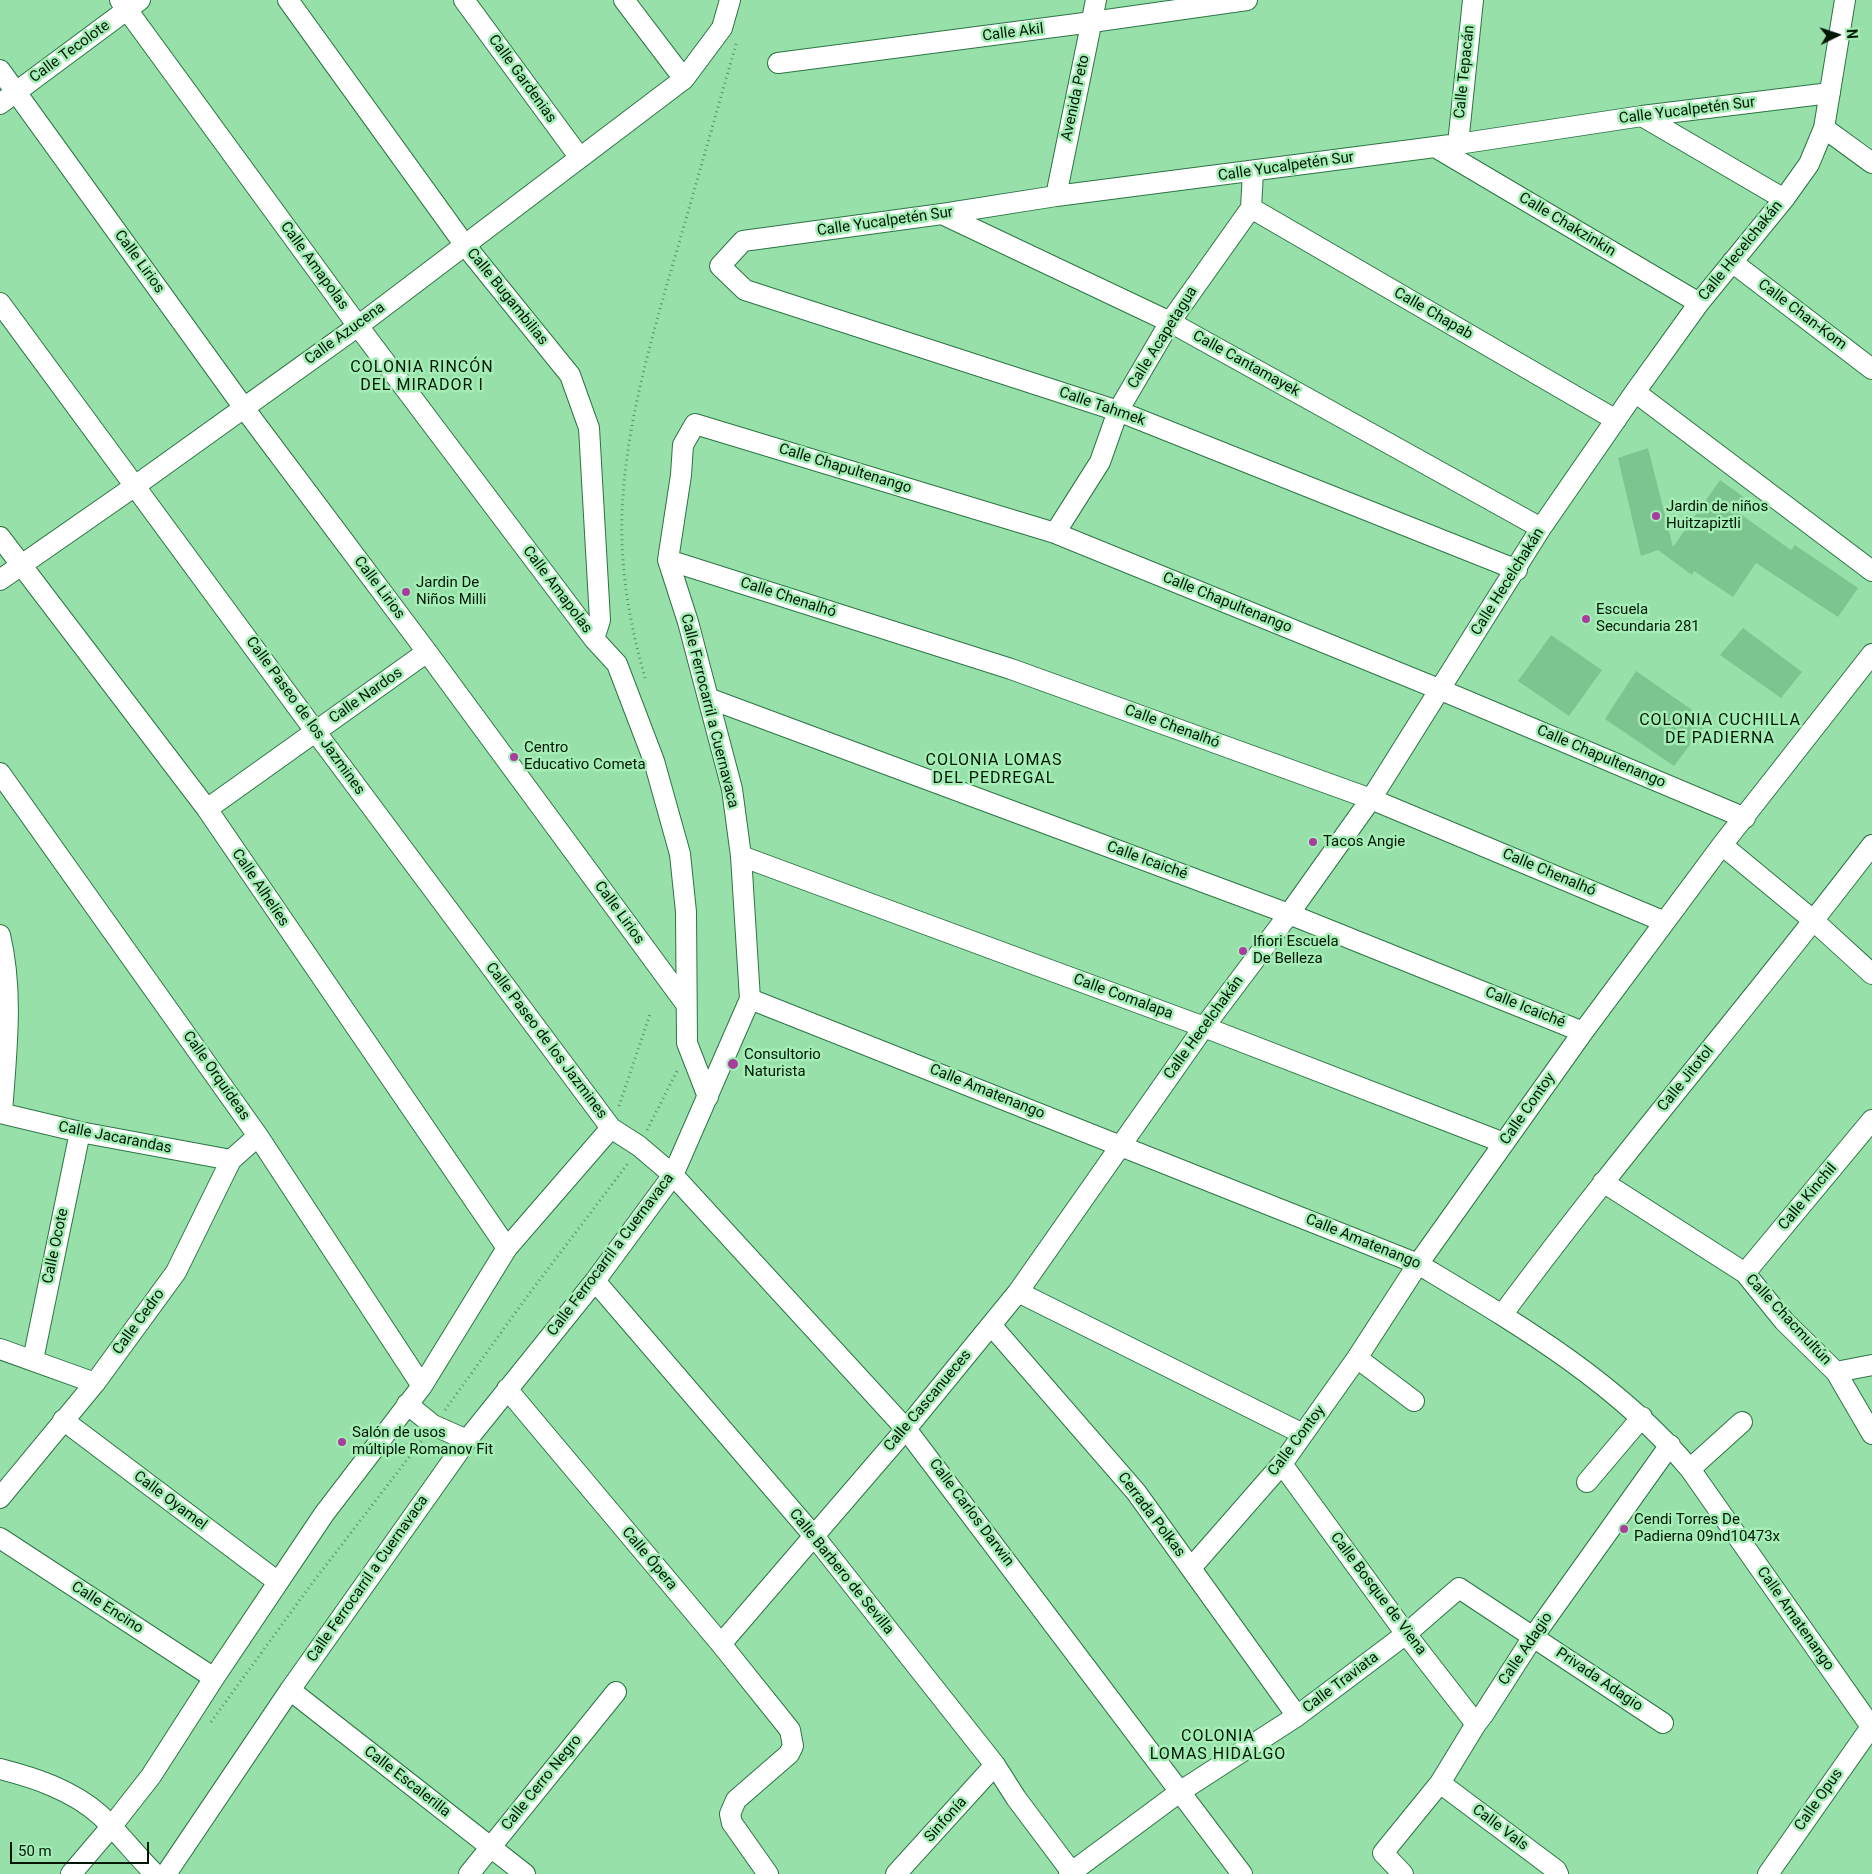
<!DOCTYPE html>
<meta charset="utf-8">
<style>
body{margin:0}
#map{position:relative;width:1872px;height:1874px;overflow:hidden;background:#97e0aa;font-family:Roboto,sans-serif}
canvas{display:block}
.north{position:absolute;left:1812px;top:10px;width:50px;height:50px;-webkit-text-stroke:4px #a4eeb6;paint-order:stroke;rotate:86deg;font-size:14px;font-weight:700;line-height:20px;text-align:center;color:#001705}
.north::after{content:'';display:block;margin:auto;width:18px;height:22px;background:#001705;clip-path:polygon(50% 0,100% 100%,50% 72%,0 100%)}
.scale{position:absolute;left:10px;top:1842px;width:139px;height:22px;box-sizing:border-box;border:2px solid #001705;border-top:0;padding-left:6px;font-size:15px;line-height:18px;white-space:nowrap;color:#001705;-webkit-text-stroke:4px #a4eeb6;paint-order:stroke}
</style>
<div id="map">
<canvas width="1872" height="1874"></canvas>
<div class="north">N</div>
<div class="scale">50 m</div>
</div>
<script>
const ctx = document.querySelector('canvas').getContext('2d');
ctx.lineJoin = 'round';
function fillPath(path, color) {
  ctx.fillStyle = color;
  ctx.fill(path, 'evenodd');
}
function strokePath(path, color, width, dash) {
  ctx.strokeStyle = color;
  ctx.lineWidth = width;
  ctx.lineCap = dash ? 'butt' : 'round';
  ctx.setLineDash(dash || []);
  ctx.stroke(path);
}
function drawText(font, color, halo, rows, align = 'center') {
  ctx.font = font + ' Roboto,sans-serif';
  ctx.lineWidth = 5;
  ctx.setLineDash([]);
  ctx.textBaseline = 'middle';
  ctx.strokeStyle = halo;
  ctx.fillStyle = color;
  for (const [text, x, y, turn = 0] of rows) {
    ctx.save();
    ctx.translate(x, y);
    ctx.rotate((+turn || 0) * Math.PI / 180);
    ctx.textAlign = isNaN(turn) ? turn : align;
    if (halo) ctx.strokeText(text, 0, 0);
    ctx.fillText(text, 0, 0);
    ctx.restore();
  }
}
fillPath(new Path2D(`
 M1648,448L1673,547L1720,480L1745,498L1736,511L1791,550L1795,545L1858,588L1838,617L1756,563L1733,597L1694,571L1692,575L1658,550L1641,556L1618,458Z
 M1743,628L1802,672L1781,698L1720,655Z
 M1551,635L1602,670L1569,716L1518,681Z
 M1636,671L1708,721L1674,766L1605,719Z`), '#7cc590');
const street = new Path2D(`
 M120,0L358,326L594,639L617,664L654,761L680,854L686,912L687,1043L708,1097
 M288,0L464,244L570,375L589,428L600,620L594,639
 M464,0L580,158
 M624,0L684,79
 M778,63L1092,22L1247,0
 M0,70L244,408L427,652L686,1004
 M0,104L140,0
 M1642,116L1784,199
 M1824,128L1872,163
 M1458,144L1473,0
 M1435,147L1699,303
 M1056,196L1096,0
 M1251,208L1616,420
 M942,214L1170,322L1541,528
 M1732,262L1872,369
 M0,303L315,731L611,1128L639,1146L673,1175L906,1429L1242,1874
 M1635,392L1872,571
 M1055,533L1100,462L1118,411L1170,322L1251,208L1253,172
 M0,537L207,809L507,1248
 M668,560L1011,669L1371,799L1665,922
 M1517,570L1118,411L745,290L720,266L743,241L942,214L1056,196L1458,144L1642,116L1830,93
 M0,580L135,486L358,326L684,79L722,28L730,0
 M708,698L1289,914L1583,1032
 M0,773L258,1136L422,1386
 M207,809L427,652
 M1722,845L1814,921L1872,974
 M741,856L1204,1027L1504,1143
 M0,935C14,994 6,1053 2,1113
 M750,999L1418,1264C1516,1323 1615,1380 1690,1469L1872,1728
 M0,1113L80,1132L231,1160
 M1603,1182L1745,1273L1784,1321L1836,1372L1872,1434
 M1745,1273L1872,1120
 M595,1281L814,1536L995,1765L1016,1798L1073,1874
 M1018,1292L1303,1434
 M1502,1315C1621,1154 1751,1004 1872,845
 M991,1325L1136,1492L1297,1716
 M0,1349L95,1383
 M1357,1358L1414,1401
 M33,1360L80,1132
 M1836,1372L1872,1365
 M507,1389L721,1644L790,1730L793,1746L789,1754L736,1800L730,1814L732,1823L768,1874
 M407,1404L433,1425L467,1440
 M63,1420L278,1582
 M1282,1464L1406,1634L1476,1724
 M1690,1469L1742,1422
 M1587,1482L1642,1417
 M0,1498L95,1383L176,1272L231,1160L258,1136
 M0,1538L214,1678
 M1191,1568L1282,1464L1357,1358L1418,1264L1583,1032L1722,845L1872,654
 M721,1644L906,1429L1018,1292L1204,1027L1289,914L1371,799L1541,528L1635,392L1699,303L1784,199L1809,164L1824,128L1845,0
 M290,1690L525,1874
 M0,1769C35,1778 72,1790 100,1815C119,1833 136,1855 155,1874
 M1440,1783L1556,1870L1558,1874
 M71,1874L111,1827L151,1776L214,1678L324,1514L422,1386L507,1248L611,1128
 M166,1874L290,1690L467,1440L595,1281L673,1175L750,999L741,856L732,789L688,622L668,560L681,475L683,445L695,424L1055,533L1441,690L1745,818
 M469,1874L616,1692
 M896,1874L995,1765
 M1069,1874L1181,1791L1297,1716L1406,1634L1459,1588L1663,1723
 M1403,1874L1383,1853L1440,1783L1476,1724L1483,1715L1533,1637L1670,1445
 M1768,1874L1871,1727`);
strokePath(street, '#2c7544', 22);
strokePath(new Path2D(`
 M645,678C630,625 620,570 622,514C625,430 649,347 672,267C694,192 715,117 737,41
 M619,1106L650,1014
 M647,1130L677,1071
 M445,1410L526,1298L629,1162
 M211,1722L310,1586L423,1439`), '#5a8f68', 3, [1, 4]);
strokePath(street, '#fff', 20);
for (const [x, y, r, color] of [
 [1656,516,5,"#a83d9e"],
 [406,592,5,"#a83d9e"],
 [1586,619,5,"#a83d9e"],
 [514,757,5,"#a83d9e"],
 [1313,842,5,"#a83d9e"],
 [1243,951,5,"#a83d9e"],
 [733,1064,6,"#a83d9e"],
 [342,1442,5,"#a83d9e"],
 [1624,1529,5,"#a83d9e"]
]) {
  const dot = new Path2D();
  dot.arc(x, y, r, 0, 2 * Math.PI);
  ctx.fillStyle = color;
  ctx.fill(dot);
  strokePath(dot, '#a4eeb6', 2);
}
drawText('15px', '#001705', '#a4eeb6', [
 ["Calle Akil",1013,33,-7],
 ["Calle Tecolote",70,52,-36],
 ["Calle Tepacán",1465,72,-84],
 ["Calle Gardenias",522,79,54],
 ["Avenida Peto",1076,98,-78],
 ["Calle Yucalpetén Sur",1687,111,-7],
 ["Calle Yucalpetén Sur",1286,167,-8],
 ["Calle Yucalpetén Sur",885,222,-8],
 ["Calle Chakzinkin",1567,225,31],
 ["Calle Hecelchakán",1741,251,-51],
 ["Calle Lirios",139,262,54],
 ["Calle Amapolas",314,266,54],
 ["Calle Bugambilias",507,297,51],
 ["Calle Chapab",1433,314,30],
 ["Calle Chan-Kom",1802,315,37],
 ["Calle Azucena",345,334,-36],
 ["Calle Acapetagua",1163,338,-58],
 ["Calle Cantamayek",1246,364,29],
 ["Calle Tahmek",1102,407,19],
 ["Calle Chapultenango",845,469,17],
 ["Calle Hecelchakán",1508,582,-58],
 ["Calle Lirios",379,588,53],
 ["Calle Amapolas",557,590,53],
 ["Calle Chenalhó",788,598,18],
 ["Calle Chapultenango",1227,603,22],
 ["Calle Nardos",366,696,-35],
 ["Calle Ferrocarril a Cuernavaca",709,711,76],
 ["Calle Paseo de los Jazmines",305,716,54],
 ["Calle Chenalhó",1172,727,20],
 ["Calle Chapultenango",1601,757,23],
 ["Calle Icaiché",1147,861,20],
 ["Calle Chenalhó",1549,873,23],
 ["Calle Alhelíes",260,888,56],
 ["Calle Lirios",619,913,54],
 ["Calle Comalapa",1123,997,20],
 ["Calle Icaiché",1525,1008,22],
 ["Calle Hecelchakán",1204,1028,-54],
 ["Calle Paseo de los Jazmines",546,1041,53],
 ["Calle Orquídeas",216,1076,55],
 ["Calle Jitotol",1686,1079,-51],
 ["Calle Amatenango",987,1092,22],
 ["Calle Contoy",1528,1109,-55],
 ["Calle Jacarandas",115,1138,11],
 ["Calle Kinchil",1808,1197,-50],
 ["Calle Amatenango",1363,1242,22],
 ["Calle Ocote",56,1246,-78],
 ["Calle Ferrocarril a Cuernavaca",611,1255,-53],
 ["Calle Chacmultún",1788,1320,47],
 ["Calle Cedro",139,1322,-54],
 ["Calle Cascanueces",928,1401,-50],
 ["Calle Contoy",1297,1441,-53],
 ["Calle Oyamel",170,1501,37],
 ["Calle Carlos Darwin",971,1513,53],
 ["Cerrada Polkas",1151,1515,53],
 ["Calle Ópera",649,1559,50],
 ["Calle Barbero de Sevilla",841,1572,51],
 ["Calle Ferrocarril a Cuernavaca",368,1579,-55],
 ["Calle Bosque de Viena",1378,1594,53],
 ["Calle Encino",107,1608,33],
 ["Calle Amatenango",1795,1619,55],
 ["Calle Adagio",1526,1649,-56],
 ["Privada Adagio",1599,1680,34],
 ["Calle Traviata",1341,1683,-37],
 ["Calle Escalerilla",407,1782,38],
 ["Calle Cerro Negro",542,1783,-51],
 ["Calle Opus",1819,1800,-55],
 ["Sinfonía",946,1820,-48],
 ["Calle Vals",1500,1828,37]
]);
drawText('15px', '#001705', '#a4eeb6', [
 ["Jardin de niños",1666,507],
 ["Huitzapiztli",1666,524],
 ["Jardin De",416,583],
 ["Niños Milli",416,600],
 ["Escuela",1596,610],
 ["Secundaria 281",1596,627],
 ["Centro",524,748],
 ["Educativo Cometa",524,765],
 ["Tacos Angie",1323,842],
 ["Ifiori Escuela",1253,942],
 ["De Belleza",1253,959],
 ["Consultorio",744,1055],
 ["Naturista",744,1072],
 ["Salón de usos",352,1433],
 ["múltiple Romanov Fit",352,1450],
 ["Cendi Torres De",1634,1520],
 ["Padierna 09nd10473x",1634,1537]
], 'left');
ctx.letterSpacing = '1px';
drawText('16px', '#001705', '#a4eeb6', [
 ["COLONIA RINCÓN",422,368],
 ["DEL MIRADOR I",422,386],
 ["COLONIA CUCHILLA",1720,721],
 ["DE PADIERNA",1720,739],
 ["COLONIA LOMAS",994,761],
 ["DEL PEDREGAL",994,779],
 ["COLONIA",1218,1737],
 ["LOMAS HIDALGO",1218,1755]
]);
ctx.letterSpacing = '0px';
</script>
